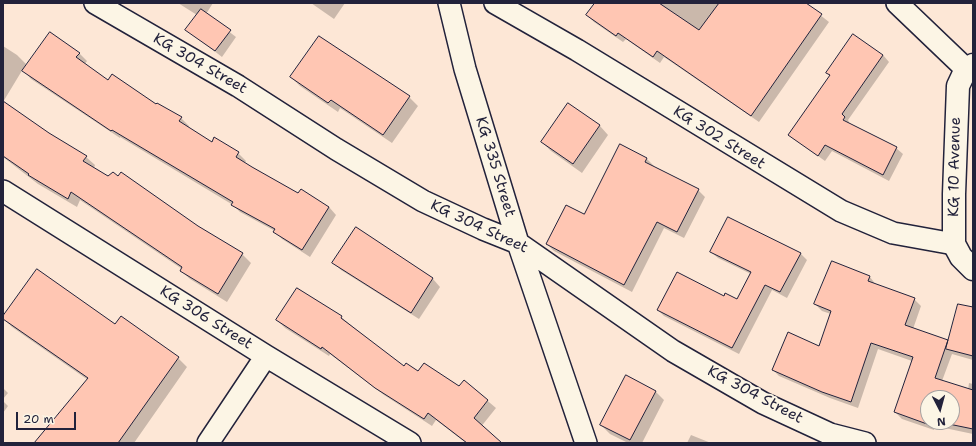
<!DOCTYPE html>
<style>
body{margin:0}
#map{position:relative;width:976px;height:446px;overflow:hidden;background:#fde7d6;font-family:"Shantell Sans",sans-serif}
canvas{display:block}
.frame{position:absolute;inset:0;border:4px solid #22223b;pointer-events:none}
.north{position:absolute;left:920px;top:390px;width:40px;height:40px;box-sizing:border-box;background:#fcf5e5;border:1px solid #a5a1a1;border-radius:50%;rotate:174deg;font-size:11px;font-weight:700;line-height:16px;text-align:center;color:#22223b}
.north::after{content:'';display:block;margin:auto;width:14px;height:18px;background:#22223b;clip-path:polygon(50% 0,100% 100%,50% 72%,0 100%)}
.scale{position:absolute;left:16px;top:412px;width:60px;height:18px;box-sizing:border-box;border:2px solid #22223b;border-top:0;padding-left:5px;font-size:12px;line-height:14px;white-space:nowrap;color:#22223b;-webkit-text-stroke:3px #fcf5e5;paint-order:stroke}
</style>
<div id="map">
<canvas width="976" height="446"></canvas>
<div class="frame"></div>
<div class="north">N</div>
<div class="scale">20 m</div>
</div>
<script>
const ctx = document.querySelector('canvas').getContext('2d');
ctx.lineJoin = 'round';
function fillPath(path, color) {
  ctx.fillStyle = color;
  ctx.fill(path, 'evenodd');
}
function strokePath(path, color, width, dash) {
  ctx.strokeStyle = color;
  ctx.lineWidth = width;
  ctx.lineCap = dash ? 'butt' : 'round';
  ctx.setLineDash(dash || []);
  ctx.stroke(path);
}
function drawText(font, color, halo, rows, align = 'center') {
  ctx.font = font + ' "Shantell Sans",sans-serif';
  ctx.lineWidth = 4;
  ctx.setLineDash([]);
  ctx.textBaseline = 'middle';
  ctx.strokeStyle = halo;
  ctx.fillStyle = color;
  for (const [text, x, y, turn = 0] of rows) {
    ctx.save();
    ctx.translate(x, y);
    ctx.rotate((+turn || 0) * Math.PI / 180);
    ctx.textAlign = isNaN(turn) ? turn : align;
    if (halo) ctx.strokeText(text, 0, 0);
    ctx.fillText(text, 0, 0);
    ctx.restore();
  }
}
fillPath(new Path2D(`
 M178,3H213L206,14L236,37L222,57L187,30L197,15Z
 M311,3H345L334,19Z
 M596,3H805L829,22L759,122L664,57L660,63L626,39L623,42L594,22L587,15Z
 M3,46L17,55L26,64L3,102Z
 M79,53L87,61L84,65L108,82L157,106L158,104L181,118L189,126L188,128L212,143L238,153L246,161L244,164L298,194L329,207L336,215L310,257L282,239L275,231L240,212L233,205L120,137V138L31,79L24,71Z
 M883,55L889,62L848,120L850,124L896,148L903,154L889,181L832,151L825,161L789,135L830,76L827,73Z
 M373,72L409,97L418,106L392,143L340,108L338,112L300,86L291,77Z
 M3,102L48,134L86,157L95,165L94,168L242,254L251,263L227,302L190,279L181,271L182,269L80,200L77,207L38,184L3,157Z
 M568,104L600,126L608,135L582,173L551,151L542,142Z
 M621,146L647,159L654,166L653,167L698,190L705,197L684,238L664,228L632,292L554,251L547,244L585,215Z
 M356,228L433,279L440,287L419,319L341,270L333,262Z
 M711,252L800,253L807,260L787,298L772,290L739,354L664,316L658,310L737,301L751,274L718,258Z
 M832,262L870,277L876,285L914,299L921,306L913,329L949,342L973,308V360L952,354L942,381L968,390L969,383L973,384V434L935,426L934,430L902,419L895,412L912,361L878,349L858,408L830,398L779,376L773,370L819,347L831,314L822,311L815,304ZM928,398H952V422H928Z
 M341,317L404,368L459,387L464,381L496,408L468,443H466L436,420L432,426L384,395L330,354L329,356L285,328L277,320Z
 M3,318L115,326L178,358L187,367L134,443H36L88,380L12,327Z
 M3,388L8,393L3,399Z
 M655,391L664,400L642,443H628L610,434L601,425Z
 M3,401L8,406L3,413Z
 M691,435L711,443H687Z`), '#0003');
const building = new Path2D(`
 M595,3H659L699,30L719,3H806L822,14L751,116L657,51L653,57L618,33L616,36L586,15Z
 M201,9L231,30L215,51L185,30Z
 M50,32L80,53L76,57L108,80L112,74L156,104L157,103L182,117L179,121L212,142L214,137L239,152L236,157L252,167L298,193L301,189L329,207L302,250L273,232L275,229L231,205L233,202L112,130L111,131L22,71Z
 M853,34L883,55L842,114L845,117L843,120L897,147L883,175L825,145L818,156L788,135L830,75L826,73Z
 M319,36L410,96L383,135L331,100L328,103L290,77Z
 M3,101L49,133L87,156L83,161L108,176L113,172L118,176L121,172L198,226L243,253L218,294L180,271L182,267L71,192L68,199L28,175L29,174L3,156Z
 M568,103L600,125L573,164L541,142Z
 M620,144L647,158L645,162L699,189L677,232L657,222L624,285L546,244L566,205L584,214Z
 M728,217L801,253L780,292L765,285L732,348L657,310L677,272L724,296L725,293L737,299L751,272L710,252Z
 M356,227L433,278L411,313L332,263Z
 M832,261L870,276L868,281L915,298L905,325L948,340L935,378L973,390V429L939,422H952V398H928L927,424L894,412L913,357L871,343L851,402L822,392L772,370L788,332L819,346L831,311L814,304Z
 M37,269L115,324L121,316L179,357L118,443H34L88,378L3,319V316Z
 M297,288L342,316L341,318L404,366L406,363L418,371L424,363L459,386L464,380L488,400L474,418L502,443H467L428,413L424,419L375,388L322,347L321,349L276,320Z
 M958,304L973,307V356L946,349Z
 M626,375L656,391L630,440L600,425Z`);
fillPath(building, '#ffc6b3');
strokePath(building, '#22223b', 1);
const minor = new Path2D(`
 M95,3L238,86L336,149L423,201L483,229L518,243L673,351L763,403L830,434L865,443
 M449,3L465,69L518,243L586,443
 M495,3L577,50L841,211L893,233L954,244
 M897,3L966,69
 M3,191L266,356L410,443
 M208,443L266,356`);
const tertiary = new Path2D(`
 M973,65L966,69L958,86L954,194V244L961,257L973,269`);
strokePath(minor, '#22223b', 24);
strokePath(tertiary, '#22223b', 25);
strokePath(minor, '#fcf5e5', 21);
strokePath(tertiary, '#fcf5e5', 22);
drawText('15px', '#22223b', '#fcf5e5', [
 ["KG 304 Street",200,64,30],
 ["KG 302 Street",719,138,32],
 ["KG 335 Street",495,167,73],
 ["KG 10 Avenue",955,167,-89],
 ["KG 304 Street",479,227,25],
 ["KG 306 Street",206,318,32],
 ["KG 304 Street",755,395,28]
]);
</script>
